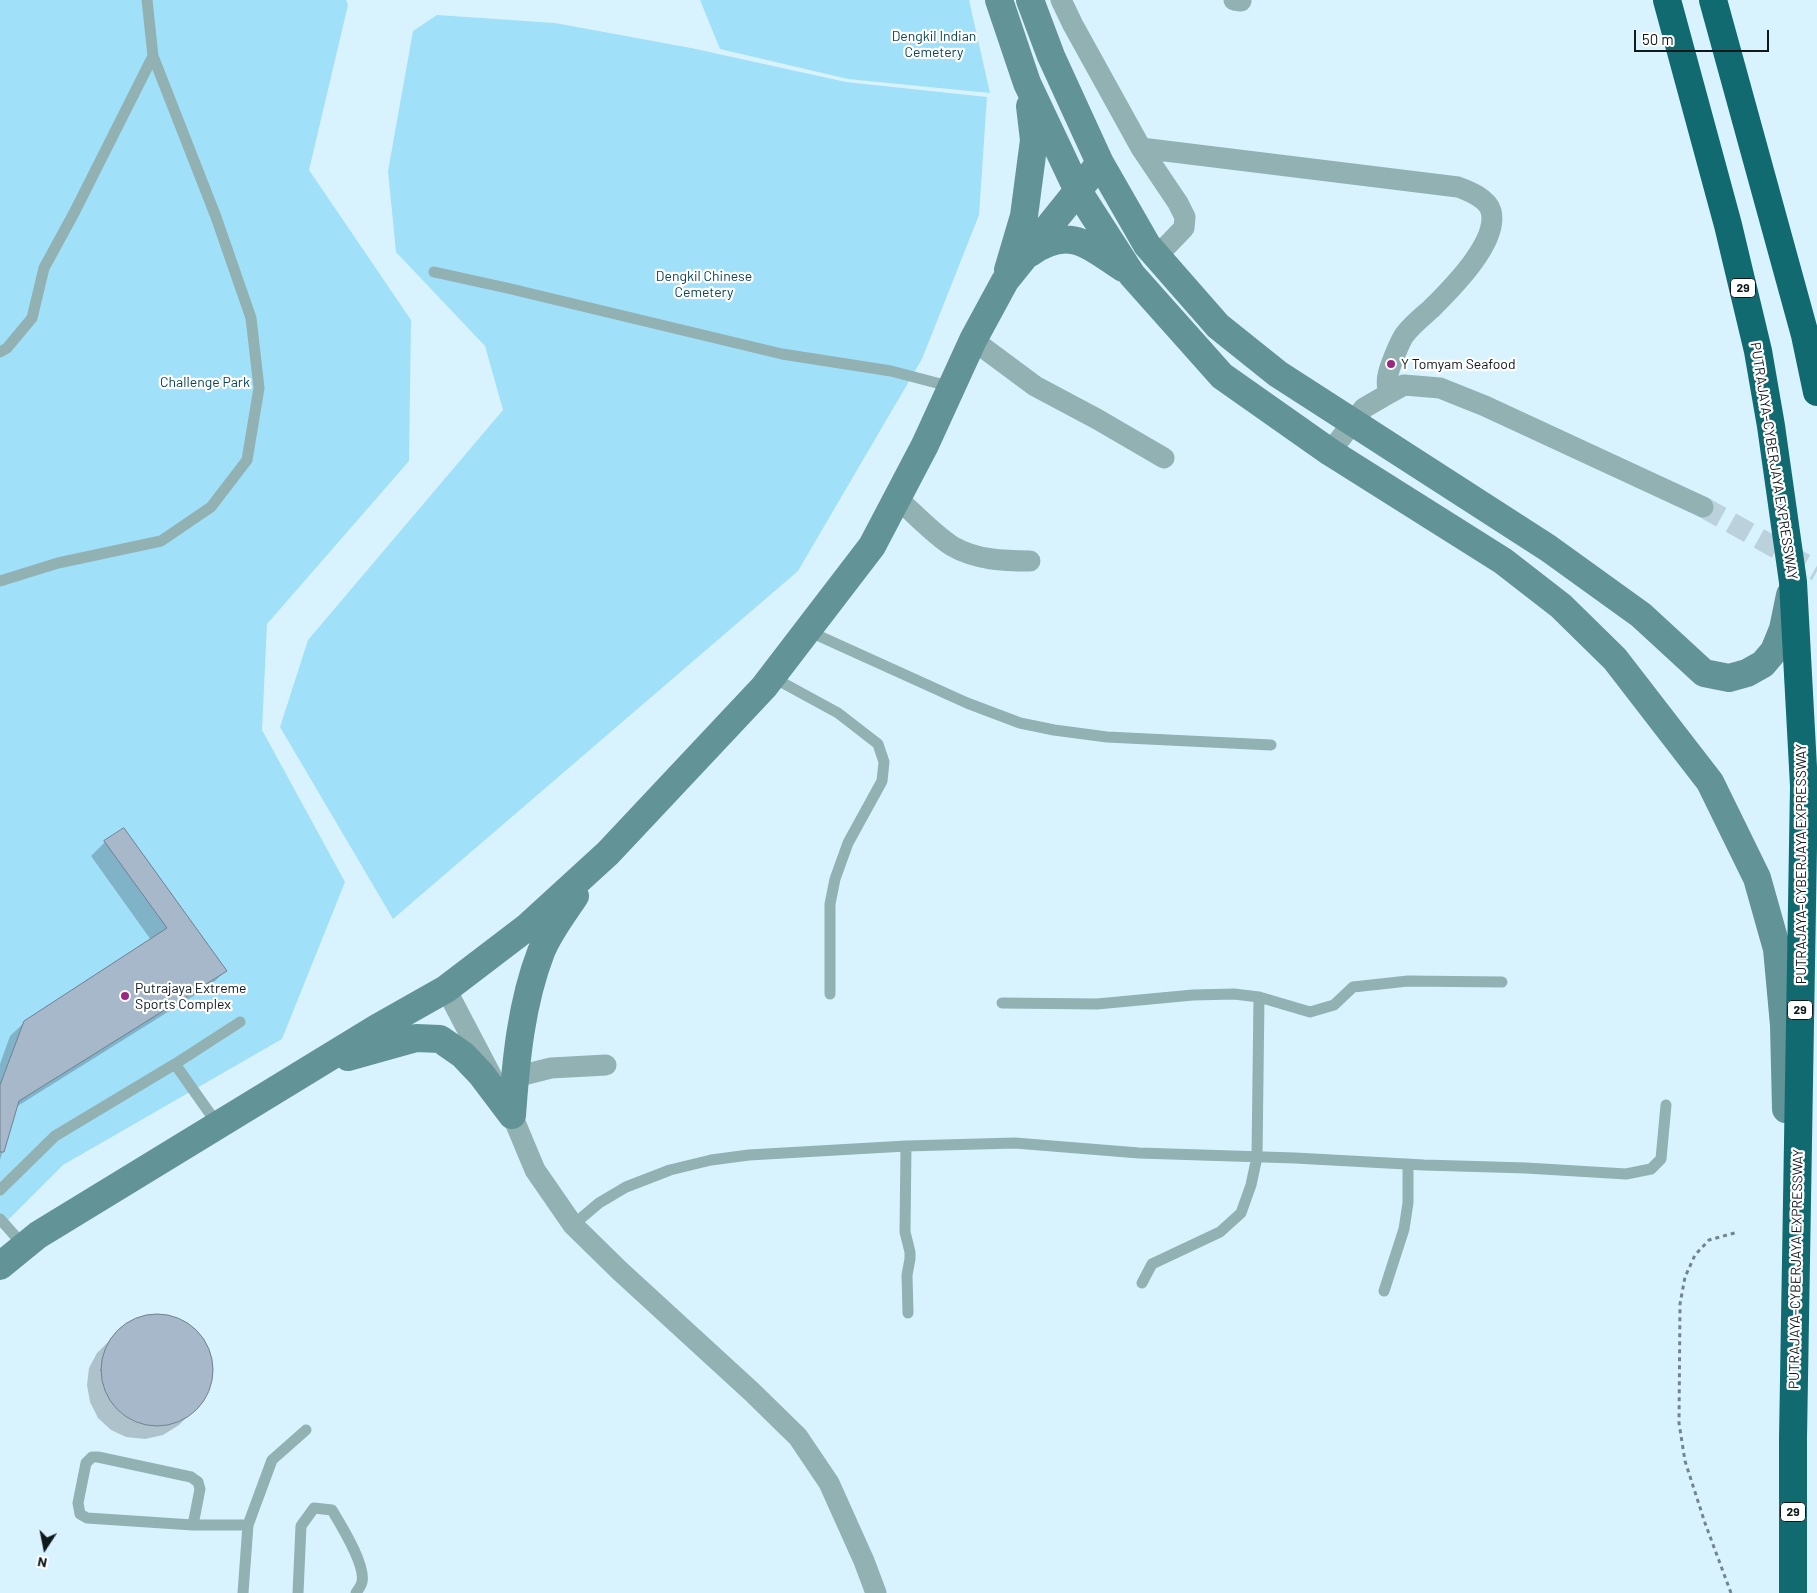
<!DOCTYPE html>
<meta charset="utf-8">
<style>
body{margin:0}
#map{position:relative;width:1817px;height:1593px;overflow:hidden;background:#d9f3fe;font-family:Barlow,sans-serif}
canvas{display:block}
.north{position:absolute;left:20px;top:1523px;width:50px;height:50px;-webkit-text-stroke:4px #fff;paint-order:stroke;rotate:191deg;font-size:14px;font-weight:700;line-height:20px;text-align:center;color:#0f191c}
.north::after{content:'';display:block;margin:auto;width:18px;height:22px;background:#0f191c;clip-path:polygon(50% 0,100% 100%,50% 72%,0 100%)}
.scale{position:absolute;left:1634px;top:30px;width:135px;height:22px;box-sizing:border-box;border:2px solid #0f191c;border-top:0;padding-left:6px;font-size:15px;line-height:18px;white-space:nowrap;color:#0f191c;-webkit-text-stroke:4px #fff;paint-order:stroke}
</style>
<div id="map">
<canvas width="1817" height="1593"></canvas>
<div class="north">N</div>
<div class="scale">50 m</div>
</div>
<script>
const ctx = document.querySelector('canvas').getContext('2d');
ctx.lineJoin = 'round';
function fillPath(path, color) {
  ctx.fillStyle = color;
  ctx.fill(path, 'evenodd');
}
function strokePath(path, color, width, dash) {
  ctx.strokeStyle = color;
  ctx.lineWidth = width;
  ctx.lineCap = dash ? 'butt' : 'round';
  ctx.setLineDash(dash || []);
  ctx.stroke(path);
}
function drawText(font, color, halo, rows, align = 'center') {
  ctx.font = font + ' Barlow,sans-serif';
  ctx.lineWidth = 4.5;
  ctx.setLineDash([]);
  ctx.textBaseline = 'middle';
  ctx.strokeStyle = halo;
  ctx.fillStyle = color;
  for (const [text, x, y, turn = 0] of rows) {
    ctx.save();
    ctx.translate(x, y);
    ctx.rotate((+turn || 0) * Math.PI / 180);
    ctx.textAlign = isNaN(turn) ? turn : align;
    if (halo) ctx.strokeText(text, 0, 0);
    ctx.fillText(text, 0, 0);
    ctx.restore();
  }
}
fillPath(new Path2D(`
 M0,0H346L348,5L309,170L411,320L409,461L267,624L262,730L345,882L282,1039L63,1165L0,1228Z
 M700,0H969L990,93L848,79L720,49Z
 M437,15L555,23L691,48L846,82L987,97L979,215L922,359L798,571L393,919L280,727L308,640L503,410L485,346L396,252L388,171L413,31Z`), '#a1e0f9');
fillPath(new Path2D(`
 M105,842L225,971L211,985L16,1107L0,1160V1064L10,1036L25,1022L151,940L91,856Z
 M158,1315L175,1318L191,1327L204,1341L211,1359V1377L206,1395L194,1410L179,1425L163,1435L145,1439L126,1437L111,1430L98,1418L90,1402L87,1385L89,1368L97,1353L125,1325L140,1317Z`), '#0003');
const building = new Path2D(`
 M124,828L227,971L19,1101L4,1152H0V1085L24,1021L167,928L104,841Z
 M101 1370a56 56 0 1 1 112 0a56 56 0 1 1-112 0Z`);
fillPath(building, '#a6b8c9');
strokePath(building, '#708191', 1);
strokePath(new Path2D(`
 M1703,507L1817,571`), '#bbd2dc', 21, [21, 11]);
strokePath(new Path2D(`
 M1731,1593L1705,1523L1685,1461L1679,1423L1680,1304L1685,1277L1695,1255L1709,1240L1738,1232`), '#73858c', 3, [4, 4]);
strokePath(new Path2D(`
 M434,272L507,288L782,354L891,371L952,387
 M0,352L7,348L32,318L44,268L74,213L153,56
 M0,581L58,563L161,541L211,507L247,460L259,388L251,318L216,217L153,56L147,0
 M808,631L967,703L1020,723L1054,730L1107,737L1271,745
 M772,677L838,713L878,744L884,762L882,781L848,843L835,879L830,904V994
 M1002,1003L1097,1004L1193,995L1234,994L1259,997L1310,1012L1334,1005L1353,987L1408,981L1502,982
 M175,1064L240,1022
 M906,1146L905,1232L910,1252V1259L907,1275L908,1313
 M0,1190L55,1136L175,1064L218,1125
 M0,1219L24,1246
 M573,1225L599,1203L626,1187L670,1170L711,1160L749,1155L906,1146L1015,1143L1139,1153L1295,1158L1424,1165L1526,1168L1626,1174L1651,1169L1661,1159L1666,1105
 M1142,1283L1152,1264L1220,1232L1241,1213L1251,1185L1257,1157L1259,997
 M1384,1291L1404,1229L1408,1203V1164
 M193,1525L200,1489L198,1482L191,1477L98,1457H92L86,1463L78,1503L80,1514L87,1518L193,1525H248
 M243,1593L248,1525L272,1460L306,1430
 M298,1593L301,1526L314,1508L332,1510C341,1525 366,1565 362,1582C361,1586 358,1590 356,1593`), '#91b1b3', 11);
strokePath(new Path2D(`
 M1061,0L1073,25L1141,148L1178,203L1185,217L1184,228L1157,256
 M1234,0L1241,1
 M1141,148L1458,187C1469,191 1487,198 1491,211C1499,242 1451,289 1431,309C1422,317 1413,324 1406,333C1401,338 1389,368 1388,375C1386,381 1388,388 1388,394
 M973,340L1035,386L1097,419L1164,458
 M1330,452L1364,408L1388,394L1404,385L1440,388L1485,406L1703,507
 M897,498C914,513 932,533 952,546C976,560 1004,561 1030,561
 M446,989L512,1115L535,1170L573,1225L620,1271L752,1392L798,1437L829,1483L864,1561L876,1593
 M515,1077L551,1068L606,1065`), '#91b1b3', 21);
strokePath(new Path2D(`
 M999,0L1027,83L1078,191L1132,275L1222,376L1330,452L1503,561L1561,606L1615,659L1710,782L1757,878L1777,949L1784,1025L1786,1109
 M1030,0L1051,56L1100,163L1147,245L1218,326L1278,374L1548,548L1641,615L1704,673L1729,678L1747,673L1763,664L1774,651L1783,629L1790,595
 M1030,253C1070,225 1089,246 1123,268
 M1008,270L1024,216L1034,140L1030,106
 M348,1057L416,1038L440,1039L463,1055L481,1074L512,1115
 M512,1115C516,1060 521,1004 541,952C549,932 563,914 575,896
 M0,1266L38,1235L377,1028L446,989L526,928L608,853L764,687L872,546L925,445L973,340L1005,281L1100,163`), '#629396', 28);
strokePath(new Path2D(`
 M1667,0L1728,225L1758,351L1771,426L1793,582L1804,786L1793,1438V1593
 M1713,0L1805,335L1817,392`), '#106a70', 28);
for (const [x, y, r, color] of [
 [1391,364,5,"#9c2782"],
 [125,996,5,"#9c2782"]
]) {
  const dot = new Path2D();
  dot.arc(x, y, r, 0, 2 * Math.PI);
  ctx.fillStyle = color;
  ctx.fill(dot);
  strokePath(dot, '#fff', 2);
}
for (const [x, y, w] of [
 [1743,288,25],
 [1800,1010,25],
 [1793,1512,25]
]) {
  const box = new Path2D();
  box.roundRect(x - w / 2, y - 9.5, w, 19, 4);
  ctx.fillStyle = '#fff';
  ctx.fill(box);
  strokePath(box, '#0f191c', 1);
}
drawText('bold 12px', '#0f191c', null, [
 ["29",1743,288],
 ["29",1800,1010],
 ["29",1793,1512]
]);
drawText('14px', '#0b4659', '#fff', [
 ["Dengkil Indian",934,36],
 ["Cemetery",934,52],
 ["Dengkil Chinese",704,276],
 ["Cemetery",704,292],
 ["Challenge Park",205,382]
]);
drawText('14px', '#0f191c', '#fff', [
 ["Y Tomyam Seafood",1401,364],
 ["Putrajaya Extreme",135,988],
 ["Sports Complex",135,1004]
], 'left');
drawText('14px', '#0f191c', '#fff', [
 ["PUTRAJAYA–CYBERJAYA EXPRESSWAY",1774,461,81],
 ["PUTRAJAYA–CYBERJAYA EXPRESSWAY",1801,864,-90],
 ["PUTRAJAYA–CYBERJAYA EXPRESSWAY",1796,1269,-89]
]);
</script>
